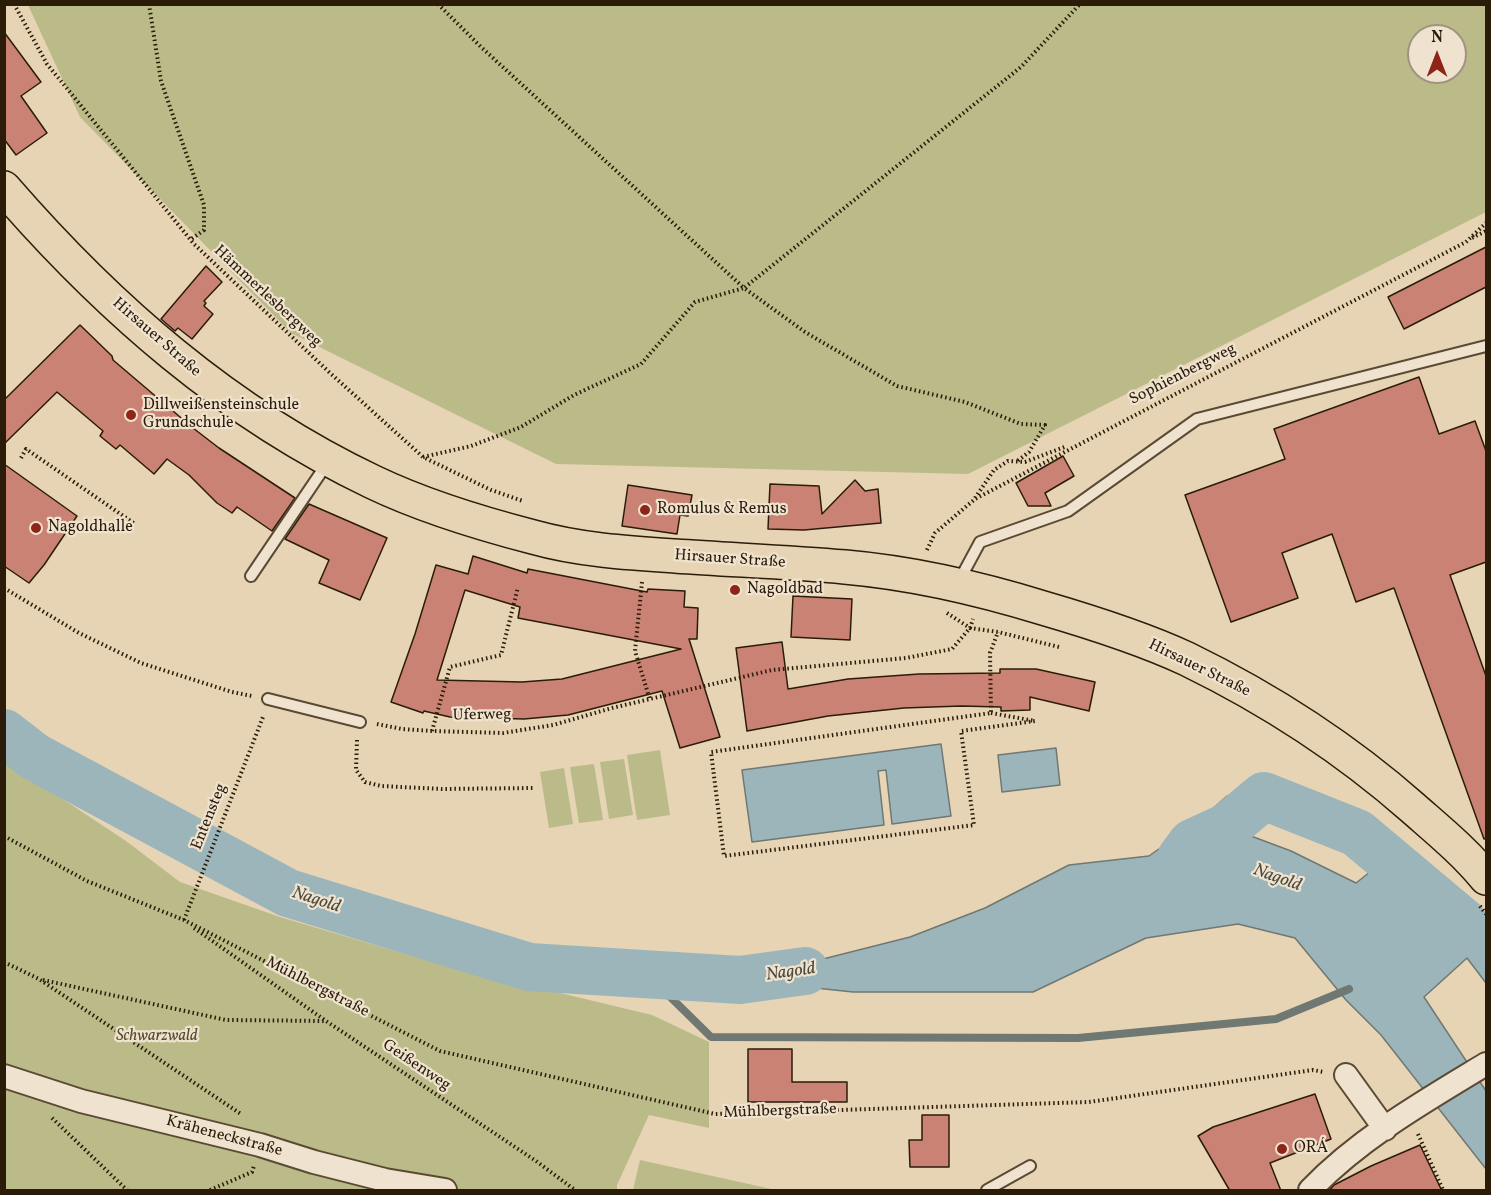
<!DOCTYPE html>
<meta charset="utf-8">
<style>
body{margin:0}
#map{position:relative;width:1491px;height:1195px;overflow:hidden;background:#e6d4b5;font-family:Vollkorn,serif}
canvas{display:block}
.frame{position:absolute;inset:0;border:6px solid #2b1c09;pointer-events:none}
.north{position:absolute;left:1407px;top:24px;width:60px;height:60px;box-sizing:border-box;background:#efe3cf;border:2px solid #a19380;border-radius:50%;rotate:0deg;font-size:16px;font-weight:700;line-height:24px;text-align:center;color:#2b1c09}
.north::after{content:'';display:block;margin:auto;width:21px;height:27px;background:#8f2418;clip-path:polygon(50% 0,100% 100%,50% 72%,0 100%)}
</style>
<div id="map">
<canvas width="1491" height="1195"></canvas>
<div class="frame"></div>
<div class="north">N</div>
</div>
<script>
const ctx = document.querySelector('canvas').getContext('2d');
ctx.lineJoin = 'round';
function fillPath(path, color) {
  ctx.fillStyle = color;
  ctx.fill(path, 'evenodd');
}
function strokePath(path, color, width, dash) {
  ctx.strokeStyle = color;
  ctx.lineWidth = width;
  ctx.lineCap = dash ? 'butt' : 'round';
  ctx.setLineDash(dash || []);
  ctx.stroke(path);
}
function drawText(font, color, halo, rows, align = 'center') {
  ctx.font = font + ' Vollkorn,serif';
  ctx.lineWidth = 4.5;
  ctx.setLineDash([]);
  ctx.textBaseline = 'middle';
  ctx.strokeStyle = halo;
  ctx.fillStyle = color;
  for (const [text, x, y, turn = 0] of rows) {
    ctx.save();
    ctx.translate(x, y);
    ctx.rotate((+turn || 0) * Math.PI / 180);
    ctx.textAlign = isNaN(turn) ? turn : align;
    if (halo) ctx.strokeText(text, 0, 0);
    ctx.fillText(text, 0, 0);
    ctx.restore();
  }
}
fillPath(new Path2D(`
 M28,5H1486V212L968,474L556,464L291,333L80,117ZM1419,36H1455V72H1419Z
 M660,750L670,815L637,820L627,755Z
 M624,759L633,815L609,819L600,762Z
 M4,760L126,841L180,882L280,917L439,964L652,1015L709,1042V1128L649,1115L617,1185V1190H5Z
 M594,764L603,820L579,823L570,767Z
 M564,768L573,824L549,828L540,772Z
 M640,1160L776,1190H633Z`), '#bbbb89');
const water = new Path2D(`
 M941,744L951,816L892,824L886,770L878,771L884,825L752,842L742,770Z
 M1056,748L1060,785L1002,792L998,755Z
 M1227,796H1264L1227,827L1291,851L1356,883L1370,872L1422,907L1443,932L1475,914L1486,927V983L1467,958L1424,997L1486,1091V1169L1381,1035L1346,1000L1295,938L1238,924L1146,938L1033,992H853L740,980L910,937L985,908L1069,865L1149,856L1201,819Z`);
fillPath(water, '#9cb5ba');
strokePath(water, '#6f7873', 1.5);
strokePath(new Path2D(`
 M648,975L711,1037L1078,1038L1276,1019L1349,989`), '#6f7873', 8);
strokePath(new Path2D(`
 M4,733L35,757L288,893L529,967L740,980L805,971
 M1181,858L1192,843L1227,827L1264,796L1357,833L1463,922`), '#9cb5ba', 48);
const building = new Path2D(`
 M4,32L41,82L21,96L47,133L16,155L4,139Z
 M1486,247V287L1404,329L1388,297Z
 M206,266L222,282L204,301L206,303L204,306L213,314L192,339L178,328L175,331L161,319Z
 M80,325L112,356L113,360L193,428L219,448L295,498L272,531L237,507L232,513L217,503L189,475L167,459L154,474L120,445L116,449L100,436L103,431L57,392L4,444V400Z
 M1419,377L1439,434L1475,421L1486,451V562L1450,575L1486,676V838L1484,839L1394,588L1356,602L1332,534L1282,553L1298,598L1231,622L1185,495L1285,459L1274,429Z
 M1063,456L1074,476L1045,493L1051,506H1028L1016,483Z
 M4,464L77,516L44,565L29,583L4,566Z
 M855,480L865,491L878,489L881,523L804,530L768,529L770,484L819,486L822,514Z
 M628,485L692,495L688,516L680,515L677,534L622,526Z
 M309,504L387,538L360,600L319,583L329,560L285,539Z
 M473,556L527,573L528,569L647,592L648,589L685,591L684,607L698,608L697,639H689L720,737L680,748L662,691L568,715L524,719L450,717L424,711L423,713L391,702L415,634L436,565L468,574ZM465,590L520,607L518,618L681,649L562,679L522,682L437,680Z
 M793,596L852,599L850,640L791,637Z
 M782,642L788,689L848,679L919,674L1000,673V669H1036L1095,682L1089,711L1030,697V710L1001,711V707L961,706L904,708L828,716L747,731L736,648Z
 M748,1049H792V1082H847V1102H748Z
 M1315,1094L1331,1139L1270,1163L1281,1191H1230L1198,1136L1213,1127Z
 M922,1115H949V1167H910L909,1140H922Z
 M1420,1145L1442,1191H1329L1334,1185L1371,1166Z`);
fillPath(building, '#c98274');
strokePath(building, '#2b1c09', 1.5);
const lane = new Path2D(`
 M251,576L328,462
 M959,581L980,542L1068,511L1197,419L1486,346
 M268,699L360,722
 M987,1190L1030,1166`);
const street = new Path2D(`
 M1346,1075L1385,1129
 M4,1076L81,1101L260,1145L314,1162L385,1180L445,1190
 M1310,1190C1360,1138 1425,1101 1486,1064`);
const primary = new Path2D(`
 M4,188C109,309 228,413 373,482C423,506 479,523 533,537C579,550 628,553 675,556C732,560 788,562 845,567C913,573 978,588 1043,608C1091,622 1142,638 1187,659C1269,699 1345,748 1413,808C1438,830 1465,852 1486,878`);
strokePath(lane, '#5a4a34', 14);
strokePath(street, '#5a4a34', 26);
strokePath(primary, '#2b1c09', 36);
strokePath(new Path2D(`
 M14,4L47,64L194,244L329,372L423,457L491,490L523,501
 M149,4L161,81L204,205V230L190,240
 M438,4L481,47L744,288L1021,67L1080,4
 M1472,238L1486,231
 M423,457L471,446L521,427L574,395L641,364L695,302L744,288L805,332L897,386L965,402L1021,424L1045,425L1029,452L1016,462
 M21,458L26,449L135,524
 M975,498L994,470L1008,461L1025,462L1067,446
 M927,550L935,533L975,499L1466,242L1486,223
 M642,582L635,651L650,700
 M4,588L79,633L141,663L232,692L252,696
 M947,613L970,628L998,632L1059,647
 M991,713L1035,721L961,731L974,825L724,856L711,752L991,713L990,653L998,632
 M377,724L402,729L432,731L503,733L553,725L612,708L772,670L906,658L952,649L970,628L973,619
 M432,731L450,667L501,655L518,587
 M357,740L356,770L365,782L381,786L442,789L535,788
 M4,836L87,881L184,920L440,1051L715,1114L1089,1102L1313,1070L1324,1072
 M1480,906L1486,914
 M184,920L263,717
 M194,928L326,1021L536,1161L575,1190
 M4,962L39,979L241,1114
 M43,980L226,1020L325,1021
 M52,1118L127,1190
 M1418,1134L1443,1190
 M210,1190L252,1172L254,1166`), '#2b1c09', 4, [1.5, 3]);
strokePath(lane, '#efe3cf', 10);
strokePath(street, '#efe3cf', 22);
strokePath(primary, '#e6d4b5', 33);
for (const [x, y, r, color] of [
 [131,415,6,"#8f2418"],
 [645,510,6,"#8f2418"],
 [36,528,6,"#8f2418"],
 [735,590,6,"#8f2418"],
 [1282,1149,6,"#8f2418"]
]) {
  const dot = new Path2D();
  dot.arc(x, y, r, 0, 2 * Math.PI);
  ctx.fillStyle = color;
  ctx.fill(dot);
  strokePath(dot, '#efe3cf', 2);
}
drawText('16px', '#2b1c09', '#efe3cf', [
 ["Hämmerlesbergweg",267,297,43],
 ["Hirsauer Straße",156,338,41],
 ["Sophienbergweg",1183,375,-27],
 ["Hirsauer Straße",730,560,4],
 ["Hirsauer Straße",1199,669,26],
 ["Uferweg",482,716,-1],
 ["Entensteg",210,817,-68],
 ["Mühlbergstraße",317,988,27],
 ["Geißenweg",416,1066,34],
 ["Mühlbergstraße",780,1112,-2],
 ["Kräheneckstraße",224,1137,15]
]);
drawText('16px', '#2b1c09', '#efe3cf', [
 ["Dillweißensteinschule",143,406],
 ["Grundschule",143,424],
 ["Romulus & Remus",657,510],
 ["Nagoldhalle",48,528],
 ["Nagoldbad",747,590],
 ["ORÁ",1294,1149]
], 'left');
drawText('italic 16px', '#564c2f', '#efe3cf', [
 ["Schwarzwald",157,1037]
]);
drawText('italic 18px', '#4d4a3e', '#efe3cf', [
 ["Nagold",1277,879,20],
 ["Nagold",316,901,18],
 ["Nagold",791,973,-8]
]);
</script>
